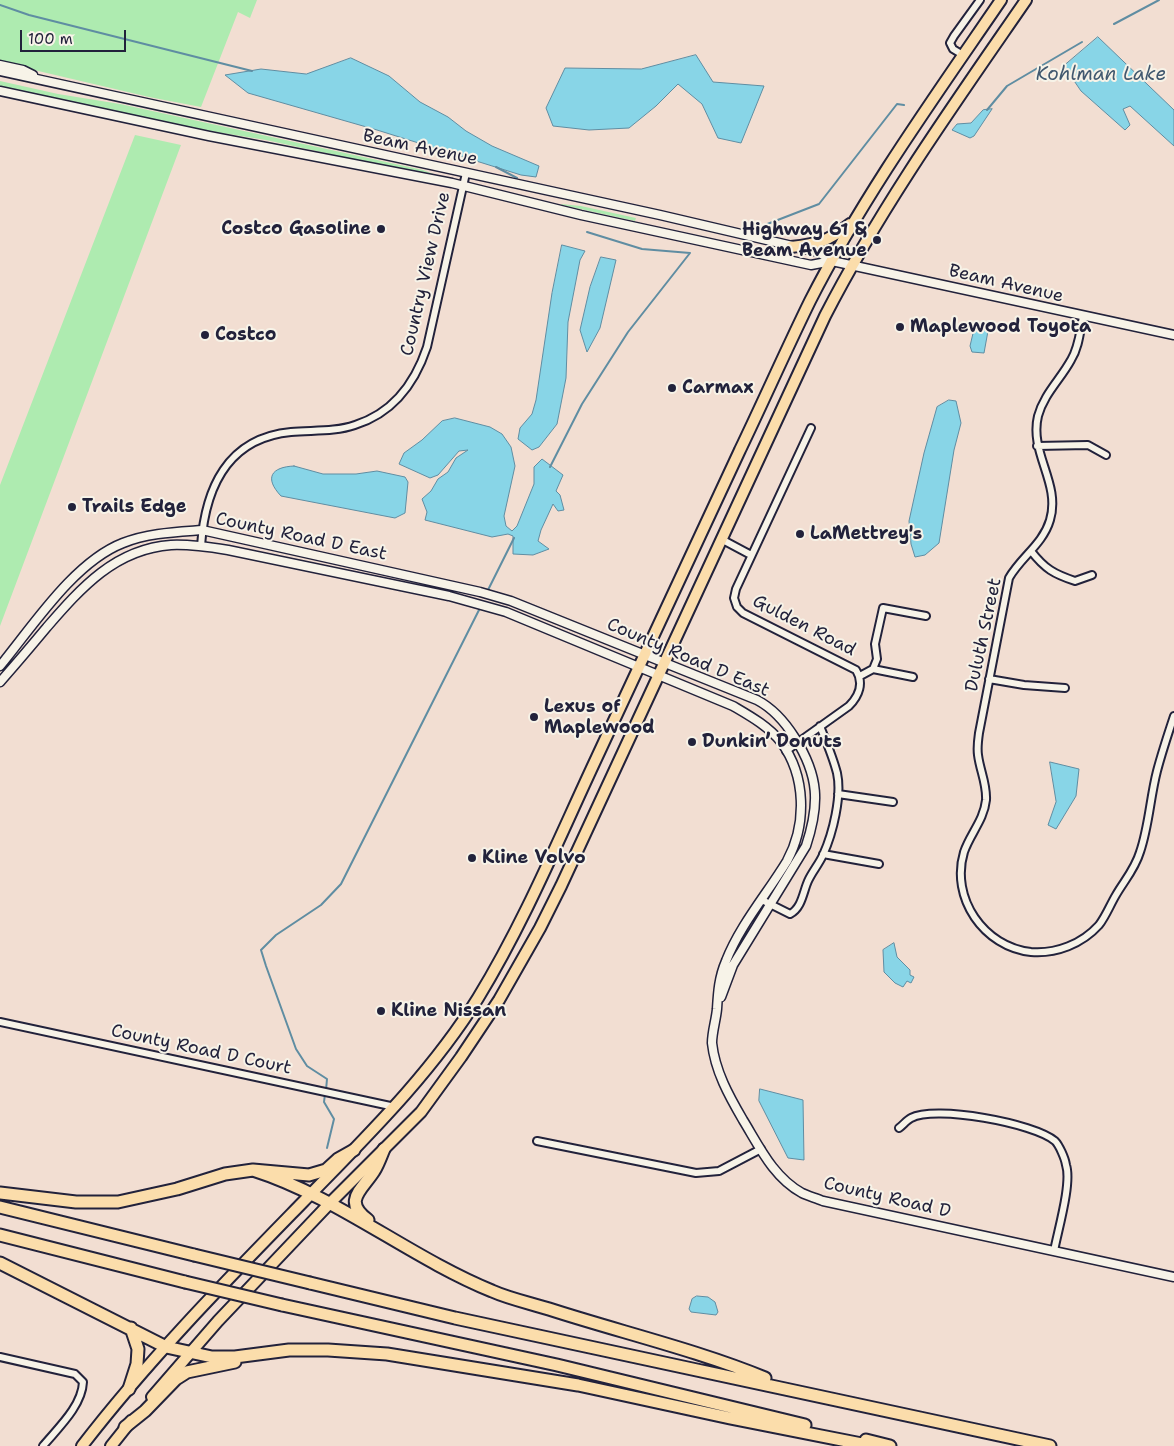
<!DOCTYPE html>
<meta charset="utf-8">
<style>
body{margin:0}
#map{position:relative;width:1174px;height:1446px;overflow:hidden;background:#f2ded2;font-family:"Shantell Sans",sans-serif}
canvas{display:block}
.scale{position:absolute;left:20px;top:30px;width:106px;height:22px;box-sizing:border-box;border:2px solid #22223b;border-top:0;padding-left:6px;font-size:15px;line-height:18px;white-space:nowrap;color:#22223b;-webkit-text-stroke:4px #f7f3e8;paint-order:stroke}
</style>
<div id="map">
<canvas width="1174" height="1446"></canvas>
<div class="scale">100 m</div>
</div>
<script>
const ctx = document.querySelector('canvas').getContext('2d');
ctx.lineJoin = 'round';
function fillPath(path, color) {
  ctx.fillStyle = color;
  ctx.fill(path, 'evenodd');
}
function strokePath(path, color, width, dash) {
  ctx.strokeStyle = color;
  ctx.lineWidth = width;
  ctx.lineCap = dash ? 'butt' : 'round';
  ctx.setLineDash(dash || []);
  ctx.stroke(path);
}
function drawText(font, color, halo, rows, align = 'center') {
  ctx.font = font + ' "Shantell Sans",sans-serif';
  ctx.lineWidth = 4;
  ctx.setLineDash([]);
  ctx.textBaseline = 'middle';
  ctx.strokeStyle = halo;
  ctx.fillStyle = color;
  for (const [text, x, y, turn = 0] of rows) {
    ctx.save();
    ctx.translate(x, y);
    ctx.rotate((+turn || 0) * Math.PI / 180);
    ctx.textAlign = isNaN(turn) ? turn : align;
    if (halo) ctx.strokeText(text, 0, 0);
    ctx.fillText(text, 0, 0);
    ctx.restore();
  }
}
fillPath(new Path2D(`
 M0,0H257L250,18L238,12L201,107L149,97L0,62Z
 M0,81L58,94L120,104L423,170L439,176V178L266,140L185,127L0,87Z
 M135,135L181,145L0,626V485Z
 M561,204L581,206L636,218L635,221L562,205Z`), '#aeebb0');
const water = new Path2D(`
 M1098,37L1174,110V146L1130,106L1123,109L1130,125L1125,130L1081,91L1064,66Z
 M696,55L713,82L764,86L741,143L718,138L702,104L678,84L656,106L629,128L589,130L553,126L546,108L565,68L641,69Z
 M351,58L389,76L420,102L448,117L466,131L492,146L539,166L536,177L521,175L377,130L248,93L225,75L261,69L306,74Z
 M992,109L974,136L970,138L952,130L957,124L971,123L983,110Z
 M562,245L585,251L580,260L568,322L566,378L557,424L539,447L532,450L518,439L520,428L532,414L536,400L552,293Z
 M601,257L616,260L600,328L587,352L580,330L590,287Z
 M980,323L988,331L984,353L972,352L970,346L975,325Z
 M949,400L956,401L961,423L954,450L939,543L925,555L915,557L911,544L909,521L924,453L937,407Z
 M455,418L490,427L502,434L511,447L515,466L504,516L506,526L512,531L517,526L534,484V467L542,459L563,475L556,491L560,495L564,510L558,511L553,504L541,530L538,541L549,549L533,555L513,554V536L508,534L492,537L425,520L427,512L422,499L431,491L438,479L448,472L456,458L468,450L459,451L438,475L430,478L399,464L404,453L422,440L442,421Z
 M294,466L323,474H356L377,471L405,477L408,482L405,513L395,518L281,496C264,478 271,467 294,466Z
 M1050,762L1079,769L1076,796L1056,829L1048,825L1056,802Z
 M894,943L897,957L910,970V975L914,977L911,983L907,981L903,987L895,983L884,972L883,950Z
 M760,1089L803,1100L804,1160L788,1158L759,1101Z
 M697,1296L708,1297L715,1302L718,1312L716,1315L691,1312L689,1309L692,1299Z`);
fillPath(water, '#88d5e7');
strokePath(water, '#5f8da2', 1);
strokePath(new Path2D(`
 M0,5L29,15L252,71
 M1114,24L1159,0
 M987,110L1007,86L1082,42
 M496,167L517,178
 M757,228L819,204L897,104L904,105
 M587,232L642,249L690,253
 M550,467L582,404L628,332L690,253
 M487,592L514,538
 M326,1090L327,1079L307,1066L296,1049L266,966L261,950L276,935L321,905L341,884L480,608
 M325,1094L324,1102L334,1119L327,1148`), '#5f8da2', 2);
const minor = new Path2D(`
 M963,55L953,49L950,43L954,36L980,0
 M1083,317C1080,331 1079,347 1071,360C1060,380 1044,394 1038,416C1029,453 1061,483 1050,520C1043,544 1021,557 1009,578L979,733C978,740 977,748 978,755C980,771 987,784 986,800C984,820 970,834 964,852C950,898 984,947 1031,952C1056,954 1082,944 1099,925C1106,916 1110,905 1116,895C1124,881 1135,869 1140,852C1149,826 1150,798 1157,771C1162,752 1168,734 1174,716
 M1037,446L1088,445L1106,455
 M721,539L751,555
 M201,546C205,489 227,438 291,432C312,430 335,432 355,425C393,413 415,383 427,347L466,173
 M1031,551C1045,569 1054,574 1075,581L1092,575
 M873,669L913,677
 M860,676L873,669L877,659L875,644L883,608L926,616
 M989,679L1024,685L1065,688
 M786,751L849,706C859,696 864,683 856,670L743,613L737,607L734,598L736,589L811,428
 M838,794L893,802
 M823,854L879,864
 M762,900L790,914C802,908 803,892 808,881C812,872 819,864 823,855C833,833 842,796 837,773C833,757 826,741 820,726
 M0,1022L395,1107
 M899,1128C903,1125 907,1120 911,1118C935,1105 1034,1123 1055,1141C1059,1145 1065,1158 1066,1165C1072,1183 1058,1230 1054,1251
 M537,1141L696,1173L719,1171L761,1149
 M0,1357L75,1374L83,1382C82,1406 58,1428 43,1446`);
const tertiary = new Path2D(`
 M0,65L23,70L33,75
 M0,71L660,215L818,252L832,261L1174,335
 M0,91L209,136L452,183L581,215L811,265L832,261
 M0,666C33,626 74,562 123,543C148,533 176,532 202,530L480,592L511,601L757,700C774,709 785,722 795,738C819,776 820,804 806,846L733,965L721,997
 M0,682C16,664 32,645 47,627C81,588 115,549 171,545C190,544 209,547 228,550L449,596L506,612L733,706C750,716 768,726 781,742C806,776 807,824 787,861C767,894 740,925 726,961C719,977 718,992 717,1009C716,1020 712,1032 712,1043C715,1071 729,1096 743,1120C759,1146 773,1177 802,1193C808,1196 816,1198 823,1201L1174,1277`);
const primary = new Path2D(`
 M791,247C819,244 828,241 850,224
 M152,1397L218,1321L330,1203L421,1112L461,1057L499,1000L540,928L561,886L825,316C882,205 955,103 1026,0
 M82,1446C149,1359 227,1280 303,1202C366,1137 430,1075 478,998C525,921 559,838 597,757C644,654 692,552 740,450C764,400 786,350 810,301C864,195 934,98 1001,0
 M111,1446L131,1421`);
const motorway = new Path2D(`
 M253,1170C338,1197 409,1257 492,1291C510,1299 530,1303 549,1309C620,1332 697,1350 765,1378
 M0,1193L76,1202H118L177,1189L225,1174L253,1170L309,1175L326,1170L338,1159L354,1150
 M0,1207L194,1255
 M368,1220C342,1201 362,1190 374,1171C378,1165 381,1156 384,1149
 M0,1235L185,1282
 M0,1263L166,1347L212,1357H235L289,1350H328L387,1354L578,1385L730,1418L872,1446
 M310,1283L455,1318L1050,1446
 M282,1305L557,1365L805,1425
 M129,1389L137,1364L138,1349L131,1328
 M125,1427L145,1411L176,1379L187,1372L235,1362
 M866,1440L890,1446`);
strokePath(minor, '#22223b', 10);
strokePath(tertiary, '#22223b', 11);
strokePath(primary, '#22223b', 14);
strokePath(motorway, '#22223b', 15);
strokePath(minor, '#f7f3e8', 6);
strokePath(tertiary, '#f7f3e8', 8);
strokePath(primary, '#fbddab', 10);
strokePath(motorway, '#fbddab', 11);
const motorwayBridge = new Path2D(`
 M194,1255L310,1283
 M185,1282L282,1305`);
strokePath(motorwayBridge, '#22223b', 15, []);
strokePath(motorwayBridge, '#fbddab', 11);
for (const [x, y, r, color] of [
 [381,229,5,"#22223b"],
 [877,240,5,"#22223b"],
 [900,327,5,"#22223b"],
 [205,335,5,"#22223b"],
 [672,388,5,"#22223b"],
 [72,507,5,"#22223b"],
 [800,534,5,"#22223b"],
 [534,717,5,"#22223b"],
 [692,742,5,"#22223b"],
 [472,858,5,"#22223b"],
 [381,1011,5,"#22223b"]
]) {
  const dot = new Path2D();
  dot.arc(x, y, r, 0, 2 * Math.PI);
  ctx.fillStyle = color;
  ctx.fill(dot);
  strokePath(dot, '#f7f3e8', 2);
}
drawText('18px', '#22223b', '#f7f3e8', [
 ["Beam Avenue",420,148,12],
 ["Country View Drive",426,274,-77],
 ["Beam Avenue",1006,284,13],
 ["County Road D East",301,537,12],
 ["Gulden Road",804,626,27],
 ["Duluth Street",984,635,-78],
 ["County Road D East",688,658,23],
 ["County Road D Court",201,1050,12],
 ["County Road D",887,1198,13]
]);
drawText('bold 18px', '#22223b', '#f7f3e8', [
 ["Costco Gasoline",371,229,"right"],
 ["Highway 61 &",867,230,"right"],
 ["Beam Avenue",867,251,"right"],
 ["Maplewood Toyota",910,327],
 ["Costco",215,335],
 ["Carmax",682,388],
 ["Trails Edge",82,507],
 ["LaMettrey's",810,534],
 ["Lexus of",544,707],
 ["Maplewood",544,728],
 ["Dunkin’ Donuts",702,742],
 ["Kline Volvo",482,858],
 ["Kline Nissan",391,1011]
], 'left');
drawText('italic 19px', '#41586f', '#f7f3e8', [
 ["Kohlman Lake",1101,75]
]);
</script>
